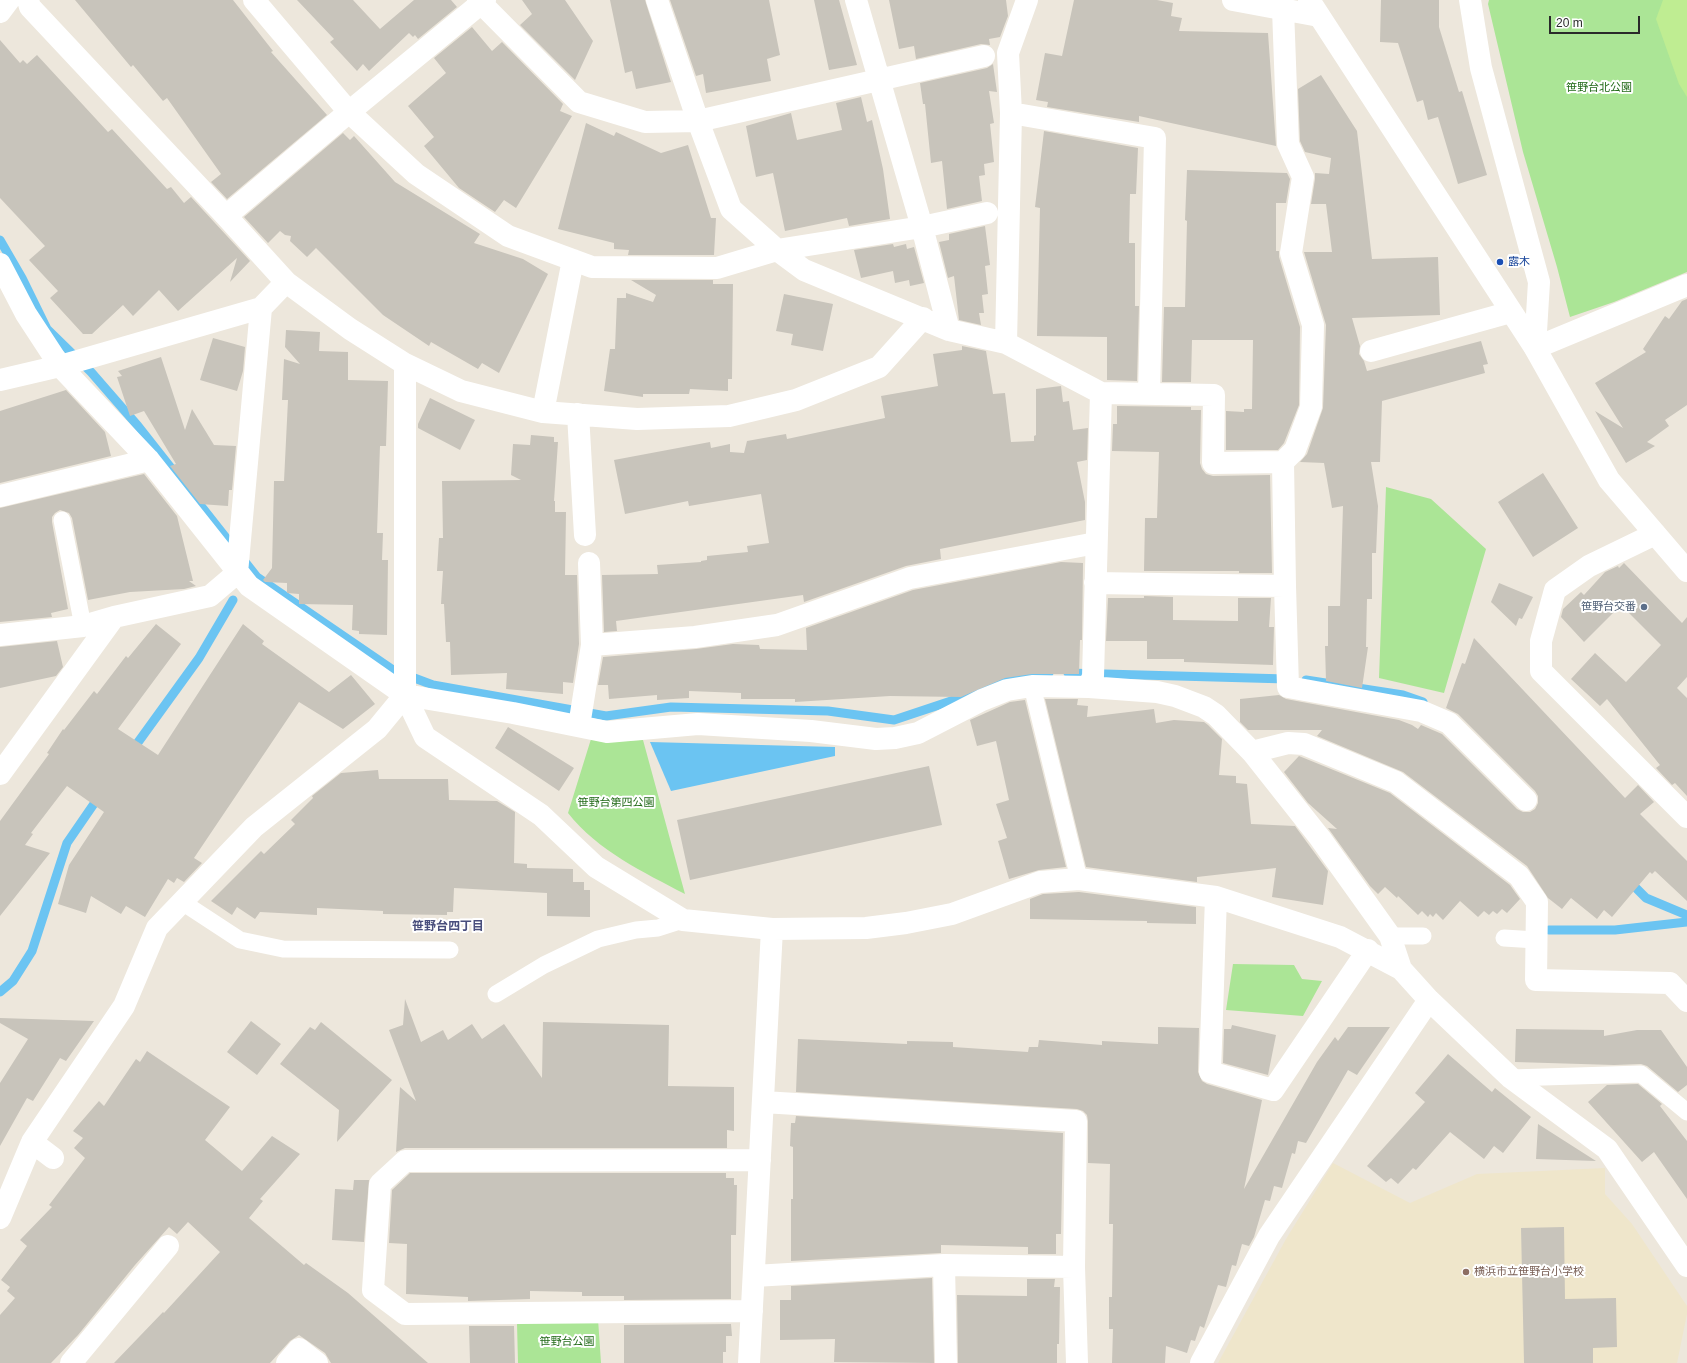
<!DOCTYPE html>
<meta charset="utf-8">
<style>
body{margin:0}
#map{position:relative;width:1687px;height:1363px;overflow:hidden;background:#ede7dc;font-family:Arial,sans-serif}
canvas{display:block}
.scale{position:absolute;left:1549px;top:16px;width:91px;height:18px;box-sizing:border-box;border:2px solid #2a2a2a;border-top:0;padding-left:5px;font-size:12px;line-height:14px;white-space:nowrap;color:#2a2a2a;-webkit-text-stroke:3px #fff;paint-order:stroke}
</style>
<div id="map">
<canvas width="1687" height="1363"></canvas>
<div class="scale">20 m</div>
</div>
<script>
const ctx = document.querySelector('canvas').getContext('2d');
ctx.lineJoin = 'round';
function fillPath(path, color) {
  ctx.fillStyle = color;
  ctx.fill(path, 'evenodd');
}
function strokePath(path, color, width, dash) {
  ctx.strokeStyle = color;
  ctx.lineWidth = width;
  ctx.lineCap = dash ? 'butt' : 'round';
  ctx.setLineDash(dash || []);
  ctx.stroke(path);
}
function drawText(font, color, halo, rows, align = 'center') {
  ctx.font = font + ' Arial,"Noto Sans JP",sans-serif';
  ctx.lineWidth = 4;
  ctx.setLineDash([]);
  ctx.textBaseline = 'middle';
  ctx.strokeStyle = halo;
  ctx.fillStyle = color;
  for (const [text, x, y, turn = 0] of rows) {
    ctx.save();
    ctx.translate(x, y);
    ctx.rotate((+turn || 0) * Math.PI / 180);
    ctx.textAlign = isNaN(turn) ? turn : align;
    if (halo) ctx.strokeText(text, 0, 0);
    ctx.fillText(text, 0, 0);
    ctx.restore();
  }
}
fillPath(new Path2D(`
 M1333,1163L1410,1203L1477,1174L1605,1168V1194L1632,1224L1687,1306V1314L1677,1363H1218L1286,1239Z`), '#efe6cb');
fillPath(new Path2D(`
 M1489,0H1687V272L1614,302L1570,317L1557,267L1523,152L1488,4Z
 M1386,487L1431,499L1486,549L1444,693L1379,678Z
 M591,739L610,741L643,740L685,894C643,872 598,851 568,813Z
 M1233,964L1294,965L1302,979L1322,981L1303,1016L1226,1010Z
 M598,1319L601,1363H518L517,1323Z`), '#abe596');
fillPath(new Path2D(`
 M1663,0H1687V97L1679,84L1656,19Z`), '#bfed92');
fillPath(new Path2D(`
 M650,742L835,747V756L671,791Z`), '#6bc4f2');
strokePath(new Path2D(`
 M0,240L22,278L47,329L91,372L138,426L257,577L393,670L433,685L606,716L671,707L828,711L894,720L975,693L1008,677L1049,673
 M1068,673L1287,679
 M1306,680L1403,695L1423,702
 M131,752L199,658L233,600
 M1628,880L1646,898L1687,915
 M1549,930H1615L1687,922
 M0,992L13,981L32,951L67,843L100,795`), '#6bc4f2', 9);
fillPath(new Path2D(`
 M75,0H233L273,51L271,52L327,115L227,199L211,182L221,174L167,98L163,101L133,65L131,67Z
 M297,0H353L380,29L414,0H451L457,7L418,39L415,35L413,37L409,33L369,71L363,64L357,71L330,42L334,39Z
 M522,0H565L593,41L575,80L520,25L532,14Z
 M610,0H645L671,82L636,89L632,71L625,73Z
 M670,0H769L780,55L767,59L771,81L706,93L703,74L696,76Z
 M814,0H839L857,65L829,70Z
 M889,0H1006L1008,16L1000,37L989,39L990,45L981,44L916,59L914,46L899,49Z
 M1074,0H1157L1173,3L1171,16L1182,18L1179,31L1268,33L1276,146L1139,116V122L1047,107L1048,102L1036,100L1045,53L1062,56Z
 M1381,0H1439V27L1459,92L1462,91L1487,175L1458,184L1438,117L1428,120L1423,100L1417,102L1398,43L1380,42Z
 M472,27L492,51L502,42L563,104L560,111L572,116L516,208L504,200L495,212L459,188L424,146L434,137L408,106L446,73L434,58Z
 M0,40L20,63L23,60L27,64L37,55L108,132L112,129L167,189L171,187L184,203L191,197L250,261L230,282L237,258L178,311L159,290L133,316L123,305L92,334H83L50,298L58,291L29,260L45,246L0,198Z
 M993,64L997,92L989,91L994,123L990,124L994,162L984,164L985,175L979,176L982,201L947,209L942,161L931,163L925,104H923L920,83L987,68Z
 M1321,75L1357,131L1372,259L1438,257L1440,315L1352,318L1360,346L1359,354L1364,361L1367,371L1481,341L1488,364L1483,365L1485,373L1382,401L1380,462H1371L1378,506L1376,553H1372V599H1367L1366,647H1368L1362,688L1326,681L1325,646H1328V606H1340L1343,506L1332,508L1324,463L1300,462L1307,454L1323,408L1326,325L1304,252H1332L1326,204H1311L1315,179V173L1329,174L1331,158L1305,152L1300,141L1298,89Z
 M861,97L867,122L872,120L883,169L890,219L849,226L847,218L785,231L773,173L756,177L746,126L791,113L797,140L842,130L836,103Z
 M586,123L614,136L616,132L661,153L688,145L711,218H716L714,255H628L629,250L614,249V243L558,229Z
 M1044,131L1138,148L1136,194H1130L1129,243H1135V306H1139L1137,381L1107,380V337L1037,336L1040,208L1035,207Z
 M343,133L350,140L354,136L395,182L480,234L474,243L523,259L548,274L499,373L482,363L478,369L431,342L429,346L383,315L316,248L307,257L290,241L291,236L285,235L280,231L268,243L244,217Z
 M1187,170L1287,173L1290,179L1286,203H1276V251H1279V257L1300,327L1299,405L1284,443L1278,450H1226V411L1244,412V409H1252L1253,340H1192L1191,382H1162L1164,307H1185L1187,221L1185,220Z
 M985,226L990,265L985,266L988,294L982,295L984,313H979L981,325L959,320L954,276L948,278L939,242L949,240V234Z
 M893,244L894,247L906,244L907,249L914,247L924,283L910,286L909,280L895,283L893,271L861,278L854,250Z
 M631,280H713V284H733L732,379H728V391L690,389L689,394H643V397L604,391L610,349H615L617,298H626V293L653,302L656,295Z
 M784,294L833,304L823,351L791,345L793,334L776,331Z
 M1687,299V405L1665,420L1669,426L1647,442L1655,446L1626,463L1595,411L1623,428L1595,383L1646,352L1643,349L1665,316L1669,319L1682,301Z
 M286,330L320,332L319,351L348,352V380L388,381L386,446H380L377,533H383L382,560H388L387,635L359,634V631L352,630L353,605L299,604V594L287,593V583L265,582L263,580L272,568L274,481H284L288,400H282L284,359L300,364L285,347Z
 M213,338L245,347L243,371L237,391L200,380Z
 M962,346L986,351L993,394L1005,393L1011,442L1034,441V436L1036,435V389L1061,386L1063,402L1069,401L1073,430L1088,428L1087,460L1077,462L1085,502V520L940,549L941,559L906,566L804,602L803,595L616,621L617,631L604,632L602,575L658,574L657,565L701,562V561L707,560V556L748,552L747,546L769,543L761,494L689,506L688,501L625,514L614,460L710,442L711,448L730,444V452L744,453L747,441L786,434L787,439L885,418L881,396L938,386L933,354L962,350Z
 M161,357L185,430L192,409L214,445L236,446L232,490H229L228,506L200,504L170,466L176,464L144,411L130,416L117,377L122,376L118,371Z
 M66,390L105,432L111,456L0,483V411Z
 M430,398L475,420L460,450L418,428V424Z
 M1117,406L1191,407V410H1201L1200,463L1202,469L1206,474L1213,476L1270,475L1272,573H1239V571H1144L1145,518H1157L1159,452L1112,451L1113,424H1117Z
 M531,435L554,437V442H558L554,501H555V512H566L565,575H577L579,644L573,683L563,682V694L506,689L507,673L451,675L450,642H446L444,604H441L443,571H437L439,538H443L442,481L521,480L511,475L513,444L530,445Z
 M1543,473L1578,528L1533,557L1498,502Z
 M144,474L177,516L193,581H189L196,586L184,589L130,592L88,600L72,518L69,513L60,510L55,513L52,517V522L68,609L51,613L52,617L0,622V508Z
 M1061,562L1083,563L1082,640H1080L1079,674H1032L1005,678L961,697L890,696L795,702V699H741V693L689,691V698L657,700V695L609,699L608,685H598L603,657L696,649L733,644L759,645L760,649L807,650L806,628L913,590Z
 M1624,563L1682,623L1687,617V677L1677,688L1687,698V796L1675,783L1672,785L1656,768L1660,765L1607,699L1600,706L1571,679L1595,653L1626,682L1661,645L1621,605L1584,642L1561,617L1563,609L1581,592L1584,595L1605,572L1618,566L1619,568Z
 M1499,583L1533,597L1522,619L1519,618L1516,626L1491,602Z
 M1144,596L1173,597V620L1238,621V598H1271L1269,627H1274L1273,665L1184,662V659H1147V641H1106L1108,598H1144Z
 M156,624L181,644L118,729L158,755L243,624L264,641L262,644L329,692L351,675L375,704L343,729L299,702L194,858L202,863L184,882L177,878L174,883L168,879L145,917L126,906L121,914L91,896L86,913L58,904L69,865L104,812L67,786L31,833L33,834L25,845L50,853L0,916V821L49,754L47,753L63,729L64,730L94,691L97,694L126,656L128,658Z
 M1474,638L1625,798L1638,785L1654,802L1640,814L1687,861V901L1655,871L1652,874L1650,872L1612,917L1604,910L1597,919L1571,898L1562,909L1548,898L1527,866L1403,772L1317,736L1322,730H1248L1240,722V699L1279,695L1286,699L1399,720L1412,725L1418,729L1421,725L1442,734L1517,809L1523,812H1530L1535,809L1538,803V796L1535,791L1458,714L1446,708L1462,663L1465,664Z
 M57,641L63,667L56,676L0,688V647Z
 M1045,699H1078L1077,705L1088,706L1087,717L1154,709L1156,723L1174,720L1204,722L1208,725L1222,739L1219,775L1236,776V783L1247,784L1251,824L1295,826L1328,871L1323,905L1272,897L1276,868L1197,877V882L1086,867Z
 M1025,700L1066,867L1039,870L1009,879L998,841L1007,838L996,804L1009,800L996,741L977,746L970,720L1010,702Z
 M508,727L574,768L559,791L495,748Z
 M1299,756L1390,793L1510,885L1520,899L1507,913L1502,909L1497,914L1493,911L1489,915L1484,911L1478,917L1460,901L1443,920L1436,913L1433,917L1430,914L1428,917L1422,911L1418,915L1398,896L1397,898L1385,887L1378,894L1370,886L1328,828L1337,829L1308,803L1284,772Z
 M929,766L942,825L690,880L677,820Z
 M378,770L379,779H448L449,800L497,801L515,812L514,863L527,864V868L573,869V882H584V890H590V917L547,916V893L454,888L453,912H447V915L383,914V911L317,908V915L260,912L255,919L237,907L232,915L211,901L261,851L264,854L295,824L291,820L313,798L312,796L341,773Z
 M1079,892L1196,907V924L1147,923V921L1030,919V899L1043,894Z
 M405,999L421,1042L443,1030L448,1040L472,1024L482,1039L504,1024L542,1078L543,1022L669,1025L668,1086L734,1087V1131L727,1130V1148H405L396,1152L400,1087L416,1101L389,1030L403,1025Z
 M0,1018L94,1021L66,1061L60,1058L33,1101L27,1098L0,1146V1083L28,1039L0,1023Z
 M251,1021L281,1044L257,1075L227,1052Z
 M321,1022L392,1080L337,1142L339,1110L280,1064L310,1027L315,1030Z
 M1232,1025L1276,1035L1268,1075L1223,1063L1224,1029H1231Z
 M1158,1027L1199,1028L1198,1072L1202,1081L1207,1084L1262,1100L1244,1189L1317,1062L1335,1037L1338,1041L1348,1027H1390L1357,1075L1348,1070L1306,1143L1298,1141L1295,1154L1292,1153L1282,1188L1274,1186L1270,1201L1265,1200L1254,1237L1249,1246L1242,1244L1236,1266L1232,1265L1226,1287L1218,1285L1204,1328L1200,1326L1195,1341L1191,1340L1187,1353L1166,1346L1165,1363H1112L1113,1329H1109V1297H1112L1113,1224H1109L1110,1164L1088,1163V1121L1087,1115L1083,1111L1077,1109L796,1092L798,1039L907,1044V1041L953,1042V1047L1028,1052L1029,1047H1038L1039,1040L1102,1045V1041L1158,1044Z
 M1516,1029L1604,1030V1036L1637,1030H1661L1687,1067V1085L1678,1092L1647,1066L1641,1064L1614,1065L1515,1062Z
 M147,1051L230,1107L205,1140L242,1171L272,1136L300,1154L260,1199L263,1201L249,1218L304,1265L306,1263L348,1293L428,1363H331L325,1353L299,1335L290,1341L270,1363H114L163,1312L164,1313L220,1252L188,1222L177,1234L169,1227L135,1265L78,1335L51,1363H0V1315L15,1298L7,1291L10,1287L1,1280L27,1246L20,1240L52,1207L49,1205L85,1158L74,1148L83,1138L73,1131L99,1101L104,1106L136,1059L140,1062Z
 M1448,1054L1492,1092L1495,1088L1531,1117L1503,1153L1494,1146L1484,1159L1450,1132L1416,1170L1413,1168L1398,1184L1391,1178L1386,1182L1367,1166L1425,1102L1415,1093Z
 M1638,1084L1662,1104L1660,1106L1687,1141V1199L1654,1152L1642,1162L1588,1102L1607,1085Z
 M796,1116L1063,1133L1061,1234H1056V1254H1028V1247L941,1245V1253L791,1261V1199H793V1147L790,1146L791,1123H795Z
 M1538,1124L1596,1161L1536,1159Z
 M410,1173H726V1178H734V1185H737L736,1235H731V1299L624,1300V1296H582V1292L530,1291V1299L468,1301V1297L406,1294L407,1244L389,1243L392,1190Z
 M354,1180H369L364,1242L332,1240L335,1189L353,1190Z
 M1564,1227L1565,1299L1616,1298L1617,1347L1593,1348V1363H1524L1521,1228Z
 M932,1278L934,1363L834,1362L835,1339L780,1340V1300H791V1286Z
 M1027,1279H1055L1054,1287H1060L1059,1344H1057V1363H958L957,1295L1027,1296Z
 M731,1324L732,1336H726V1352H723V1363H624V1325Z
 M469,1326H514L515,1363H470Z`), '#c8c4bb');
strokePath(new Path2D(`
 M62,520L83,626
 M1032,686L1079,879
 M182,902L240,940L283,949L450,950
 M1390,936H1423
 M1504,938L1536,940
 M496,994L544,965L598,939L636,930L658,928L683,920
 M1511,1078L1641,1074L1687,1112`), '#fff', 17);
strokePath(new Path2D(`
 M28,0L30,7L226,216L286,282L350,329L405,364L461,391L543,412L637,419L729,416L796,400L879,367L923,318
 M254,0L349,112L416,174L508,236L592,267L717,268L777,250L922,227L987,213
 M478,0L579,102L645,122L698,121L984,56
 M657,0L698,121L731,209L777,250L804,270L949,330L1006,343L1101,393L1214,395L1213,463L1283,462
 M856,0L922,227L949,330
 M1233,0L1319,16
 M1470,0L1481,68L1539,282L1535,348L1687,285
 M1283,9L1288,144L1303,177L1291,253L1313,325L1311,407L1295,450L1283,462L1285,586L1288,687L1421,711L1449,723L1526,800
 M0,12L9,0
 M1011,113L1155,138L1149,394
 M226,216L349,112L485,0
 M0,264L26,314L60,366L149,460L249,586L405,695L513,713L607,732L698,724L811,731L876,739L895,738L918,733L982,700L1007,690L1032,686L1089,687L1157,692L1175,696L1204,707L1216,715L1252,752L1320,838L1390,936L1401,969L1429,1000L1511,1078L1607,1149L1687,1266
 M1006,343L1011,113L1008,53L1027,0
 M1371,351L1511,312
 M405,364V695L425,737L541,815L596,867L683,920L772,929L866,928L906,923L952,914L1040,882L1079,879L1216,897L1340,937L1401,969
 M0,380L60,366L261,308L286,282
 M543,412L573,260
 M578,414L585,535
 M0,496L149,460
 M1655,534L1589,566L1555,590L1541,641V671L1687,817
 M1095,583L1285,586
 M0,635L83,626L114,617L210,596L237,573L261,308
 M592,645L695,637L777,625L910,578L1096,543
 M1089,687L1093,676L1101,393
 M579,726L592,645L589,563
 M1252,752L1288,743L1304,744L1396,782L1519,876L1537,902L1536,980L1670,983L1687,1001
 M0,774L114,617
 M1216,897L1210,1072L1273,1090L1368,950
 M763,1102L1076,1121L1074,1267L1077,1363
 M32,1142L53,1158
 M0,1218L32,1142L124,1006L157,928L254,827L377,729L405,695
 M944,1265L946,1363
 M754,1276L944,1265L1074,1267
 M752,1311L405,1314L373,1290L380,1184L405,1161L760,1160
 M71,1363L168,1246
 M287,1363L299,1349L317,1363
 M749,1363L772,929
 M1201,1363L1269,1236L1429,1000`), '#fff', 22);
strokePath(new Path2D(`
 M1309,0L1535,348L1609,480L1687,571`), '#fff', 22);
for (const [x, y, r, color] of [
 [1500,262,4,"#1a4fb4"],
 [1644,607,4,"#5c6f8a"],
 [1466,1272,4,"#8d6e63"]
]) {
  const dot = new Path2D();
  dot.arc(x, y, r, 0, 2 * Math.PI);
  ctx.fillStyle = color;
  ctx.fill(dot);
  strokePath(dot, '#fff', 1.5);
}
drawText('11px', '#226a18', '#fff', [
 ["笹野台北公園",1599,88],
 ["笹野台第四公園",616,803],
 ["笹野台公園",567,1342]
]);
drawText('11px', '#164399', '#fff', [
 ["露木",1508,262]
], 'left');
drawText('11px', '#4e5e75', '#fff', [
 ["笹野台交番",1636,607]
], 'right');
drawText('11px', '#785e54', '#fff', [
 ["横浜市立笹野台小学校",1474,1272]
], 'left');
drawText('bold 12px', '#494e7c', '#fff', [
 ["笹野台四丁目",448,927]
]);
</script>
